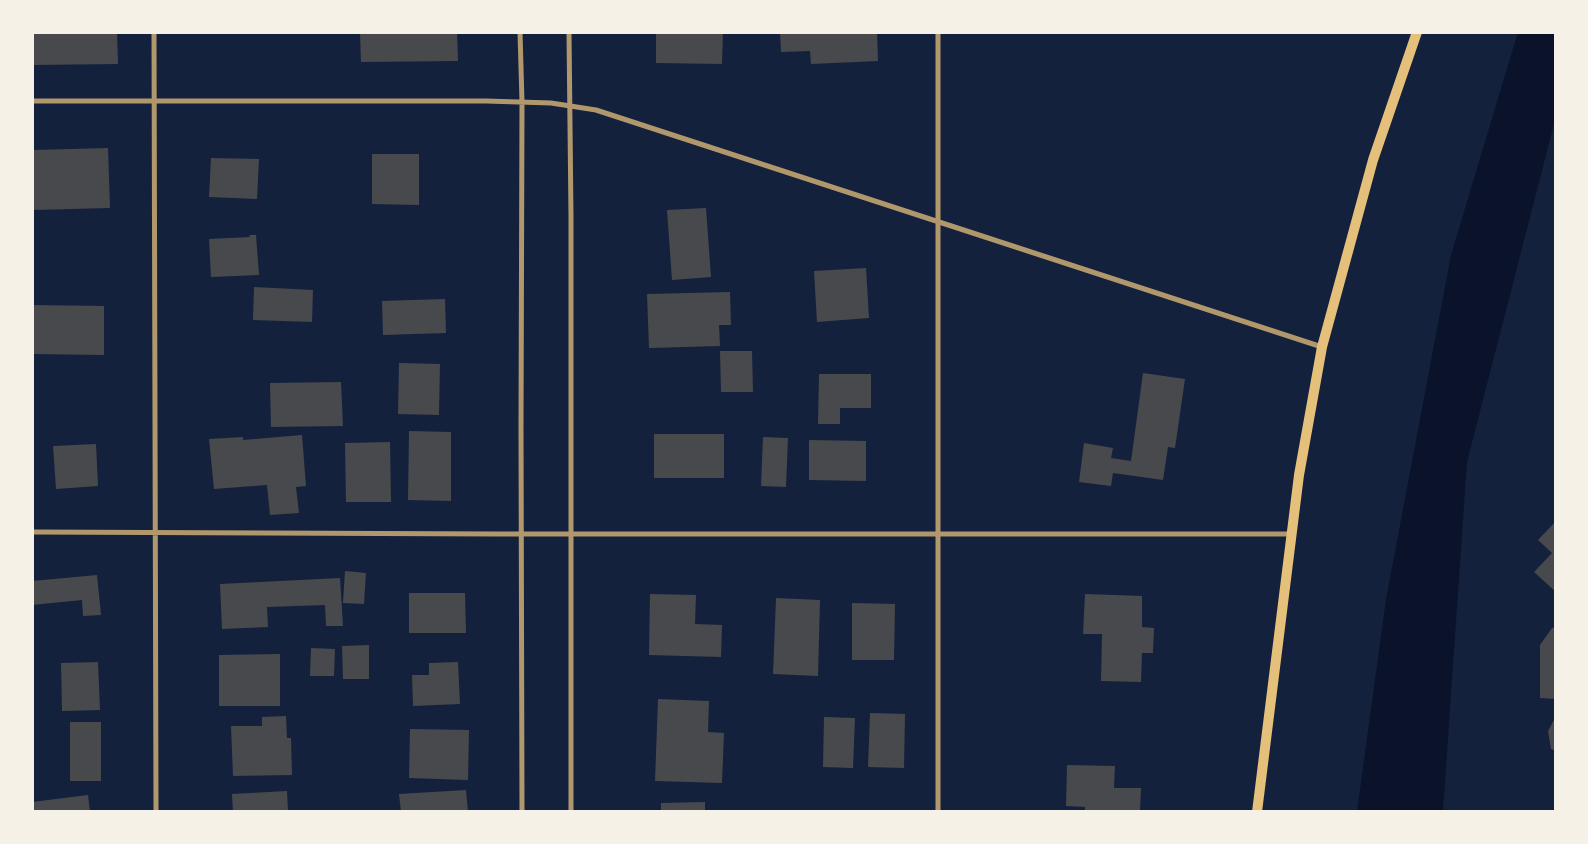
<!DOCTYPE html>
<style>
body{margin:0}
#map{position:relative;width:1588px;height:844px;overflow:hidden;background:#14213d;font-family:Jost,sans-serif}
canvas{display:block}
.frame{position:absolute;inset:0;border:34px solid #f6f1e7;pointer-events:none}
</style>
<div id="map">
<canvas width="1588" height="844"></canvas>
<div class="frame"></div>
</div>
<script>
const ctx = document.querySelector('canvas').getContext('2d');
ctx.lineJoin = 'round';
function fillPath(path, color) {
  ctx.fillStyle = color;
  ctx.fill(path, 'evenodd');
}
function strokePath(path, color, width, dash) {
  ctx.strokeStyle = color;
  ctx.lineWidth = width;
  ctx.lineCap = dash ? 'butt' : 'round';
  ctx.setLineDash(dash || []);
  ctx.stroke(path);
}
fillPath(new Path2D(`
 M1518,32L1555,33V120L1467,462L1443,811H1357L1386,599L1451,255Z`), '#0b132b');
fillPath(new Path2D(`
 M32,32H117L118,64L32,65Z
 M360,32H457L458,61L361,62Z
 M656,32H723L722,64L656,63Z
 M780,32H877L878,61L811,64L810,51L781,52Z
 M108,148L110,208L32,210V150Z
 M372,154H419V205L372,204Z
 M211,158L259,159L257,199L209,197Z
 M706,208L711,277L672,280L667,210Z
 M249,235H256L259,275L211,277L209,239L250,237Z
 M866,268L869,318L817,322L814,271Z
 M254,287L313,290L312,322L253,320Z
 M730,292L731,325H719L720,346L649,348L647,294Z
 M445,299L446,333L383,335L382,301Z
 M32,305L104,306V355L32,354Z
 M720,351H752L753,392H721Z
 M399,363L440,364L439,415L398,414Z
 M1143,373L1185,379L1175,448L1168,447L1163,480L1113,473L1111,486L1079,482L1084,443L1113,448L1111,458L1131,461Z
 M819,374H871V408H840V424H818Z
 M341,382L343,426L271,427L270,383Z
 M409,431L451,432V501L408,500Z
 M654,434H724V478H654Z
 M302,435L306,486L296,487L299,513L270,515L267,485L214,489L209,439L243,437V440Z
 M763,437L788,438L786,487L761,486Z
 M809,440L866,441V481L809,480Z
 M390,442L391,502H346L345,443Z
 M96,444L98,486L56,489L53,446Z
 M1556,521V592L1534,572L1552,553L1538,540Z
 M345,571L366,573L364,604L343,603Z
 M97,575L101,615L83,616L82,600L32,605V581Z
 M340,578L343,626H326L325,605L267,607L268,627L222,629L220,584Z
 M409,593H465L466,633H409Z
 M650,594L696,595L695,624L722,625L721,657L649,655Z
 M1085,594L1142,596V627L1154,628L1153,653H1142L1141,682L1101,681L1102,634H1083Z
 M776,598L820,600L818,676L773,674Z
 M852,603L895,604L894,660H852Z
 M1556,627V699L1540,698V645L1552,628Z
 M369,645V679H343L342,646Z
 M311,648L335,649L334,676H310Z
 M280,654V706H219V655Z
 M98,662L100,710L62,711L61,663Z
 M458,662L460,704L413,706L412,675H429V663Z
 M658,699L709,701L708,732L724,733L722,783L655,781Z
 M870,713L905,714L904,768L868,767Z
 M286,716L287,738H291L292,775L233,776L231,726H262V717Z
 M1556,716V751L1551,749L1548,731Z
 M824,717L855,718L853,768L823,767Z
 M70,722H101V781H70Z
 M410,729L469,730L468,780L409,778Z
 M1067,765L1115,766L1114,788H1141L1140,812H1085V807L1066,806Z
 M466,790L468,812H401L399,794Z
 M287,791L288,812H233L232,794Z
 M88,795L90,812H32V802Z
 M705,802V812H661V803Z`), '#48494c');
strokePath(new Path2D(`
 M154,32L156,812
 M520,32L522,102L521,428L522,812
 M569,32L571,217V812
 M938,32V812
 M32,101H486L551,103L596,110L1322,347
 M32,532L497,534H1291`), '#b1986c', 5);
strokePath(new Path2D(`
 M1257,812L1299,475L1322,347L1373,160L1417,32`), '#e5c07b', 10);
</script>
